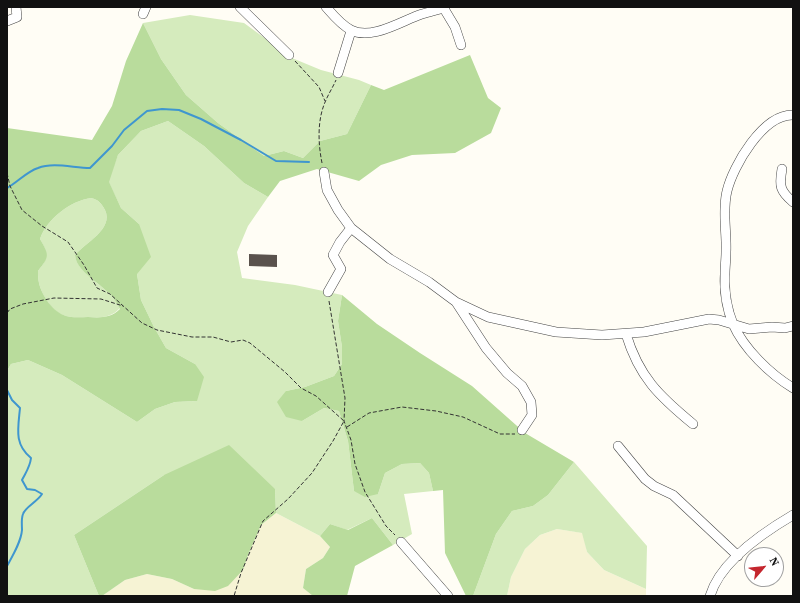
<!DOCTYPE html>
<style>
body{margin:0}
#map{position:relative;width:800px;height:603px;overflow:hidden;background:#fffdf5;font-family:"Source Serif 4",serif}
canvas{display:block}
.frame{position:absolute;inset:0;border:8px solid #111;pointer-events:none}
.north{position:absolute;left:744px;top:547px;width:40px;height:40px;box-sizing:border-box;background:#fff;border:1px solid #a0a0a0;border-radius:50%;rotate:62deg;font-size:11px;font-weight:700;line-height:16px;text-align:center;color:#111}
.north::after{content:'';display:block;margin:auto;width:14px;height:18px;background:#c4262e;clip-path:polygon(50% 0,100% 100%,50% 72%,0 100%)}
</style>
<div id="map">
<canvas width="800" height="603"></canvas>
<div class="frame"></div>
<div class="north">N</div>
</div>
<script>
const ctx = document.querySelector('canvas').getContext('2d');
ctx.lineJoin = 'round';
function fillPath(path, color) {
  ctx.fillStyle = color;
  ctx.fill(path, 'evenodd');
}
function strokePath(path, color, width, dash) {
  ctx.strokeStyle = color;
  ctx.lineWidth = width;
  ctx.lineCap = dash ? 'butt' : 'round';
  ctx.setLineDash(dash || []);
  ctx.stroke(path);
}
fillPath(new Path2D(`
 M276,513L320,536L330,547L323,558L306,569L303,588L313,596H102L125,580L147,574L172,579L194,589L243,570L248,555L261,525Z
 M557,529L583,533L587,552L604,570L646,589V596H507L511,577L525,549L540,535Z`), '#f6f3d4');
fillPath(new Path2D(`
 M190,15L244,23L292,58L321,70L359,80L371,85L347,134L320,141L303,158L284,151L264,156L218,123L186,95L161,59L143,23Z
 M168,121L204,146L244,183L268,197L248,226L237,252L242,278L295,285L342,295L338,321L342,347V364L334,376L305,387L286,391L302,421L324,408L339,411L348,441L354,491L378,494L385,473L402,464L420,463L429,473L433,491L404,494L412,534L393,545L372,518L347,530L330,524L320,536L276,513L275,489L164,475L74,535L99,596H7V371L11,364L28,360L62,375L137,422L155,409L175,402L197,401L195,364L166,348L154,327L141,300L137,274L139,224L121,208L108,181L118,155L141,131Z
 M91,198C99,200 101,203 105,210C114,229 85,243 75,255C76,274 112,288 120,308C111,318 100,318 88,317C81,317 73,318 66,316C53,313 42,296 39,283C38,279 38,275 38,271C49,257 48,254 40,239C47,219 70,201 91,198Z
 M574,462L647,546L646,589L604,570L587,552L582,533L557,529L540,535L525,549L511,577L507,596H473L496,534L512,511L533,506L548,495Z`), '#d5ebbd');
fillPath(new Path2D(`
 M143,23L161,59L186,95L218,123L264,156L284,151L303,158L320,141L347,134L371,85L384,90L470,55L488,98L501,108L491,133L455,153L412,155L381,165L359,181L317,169L280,181L268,197L244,183L204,146L168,121L141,131L118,155L109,182L121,208L139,224L151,257L137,274L141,300L154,327L166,348L195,364L204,377L197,401L175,402L155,409L137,422L62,375L28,360L11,364L7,371V128L92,140L112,106L126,61ZM91,198C99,200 101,203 105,210C114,229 85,243 75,255C76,275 112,287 120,309C111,318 100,318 88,317C81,317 73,318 66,316C53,312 42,296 39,283C38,279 38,275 38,271C50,256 49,255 40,239C47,219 70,201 91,198Z
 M342,295L377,324L420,353L472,386L525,433L574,462L548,495L533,506L512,511L496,534L473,596H466L445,553L443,490L433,491L429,473L420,463L402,464L385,473L378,494L365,497L354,491L348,441L339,411L324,408L302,421L286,417L277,402L286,391L305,387L334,376L342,364V347L338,321Z
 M229,445L275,489L276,513L261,525L248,555L243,570L228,586L215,591L194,589L172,579L147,574L125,580L102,596H99L74,535L164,475Z
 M372,518L393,545L355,566L347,596H313L303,588L306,569L323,558L330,547L320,536L330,524L348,530Z`), '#b9dc9c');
strokePath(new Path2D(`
 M7,188C18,182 26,172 38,168C53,162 74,168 90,168L112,146L124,130L147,111L162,109L179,110L201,119L241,140L276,161L309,162
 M7,390L12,400L20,408C18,429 14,444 31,458C30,467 26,472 22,480L27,489L35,490L42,494C37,502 25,507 23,514C21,519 22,525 22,530C21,542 13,555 7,566`), '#3f96cf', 2);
fillPath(new Path2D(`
 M249,254L277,255V267L249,266Z`), '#5a524d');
const minor = new Path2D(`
 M240,7L289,55
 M326,7C333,15 341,25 351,30C372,41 403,20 422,14C429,12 437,10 444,8
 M443,7L455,27L461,45
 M143,14L146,7
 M7,21L17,17L16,7
 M338,73L351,31
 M793,115C763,114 733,166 727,191C722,211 727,233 726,252C726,259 725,267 725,274C724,290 727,309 733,324C744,349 770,374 793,388
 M782,169C779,186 780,191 793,202
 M324,172L327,190L338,210L351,228L390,259L429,282L456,302L488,317L556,332L602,335L644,332L709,319L719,320L749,329L772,327L785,328L793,326
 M328,292L341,269L333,255L340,242L351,228
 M456,302L486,348L507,373L522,386L531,402L532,415L522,430
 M626,334C639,377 659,396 693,424
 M618,446L645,479L654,486L673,495L738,556
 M401,542L448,596
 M710,596C720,562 764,532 793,515`);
strokePath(minor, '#444', 10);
strokePath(new Path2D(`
 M295,61L319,87L325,101
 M322,163C318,143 317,119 326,100C329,93 333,87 336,80
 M7,173L10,186L22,210L42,226L68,242L84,265L97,288L110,294L142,323L157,330L192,337H213L231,342L243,340L250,343L285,372L301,388L316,396L344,421L333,441L312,473L288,499L263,521L241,573L234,596
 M329,301L345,398L344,421L351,440L355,464L365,492L386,526L395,535
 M7,313L10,309L23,304L54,298L101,299L123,306
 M347,427L369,413L402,407L436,411L463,417L500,434H515`), '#333', 1, [4, 2]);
strokePath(minor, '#fff', 9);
</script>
